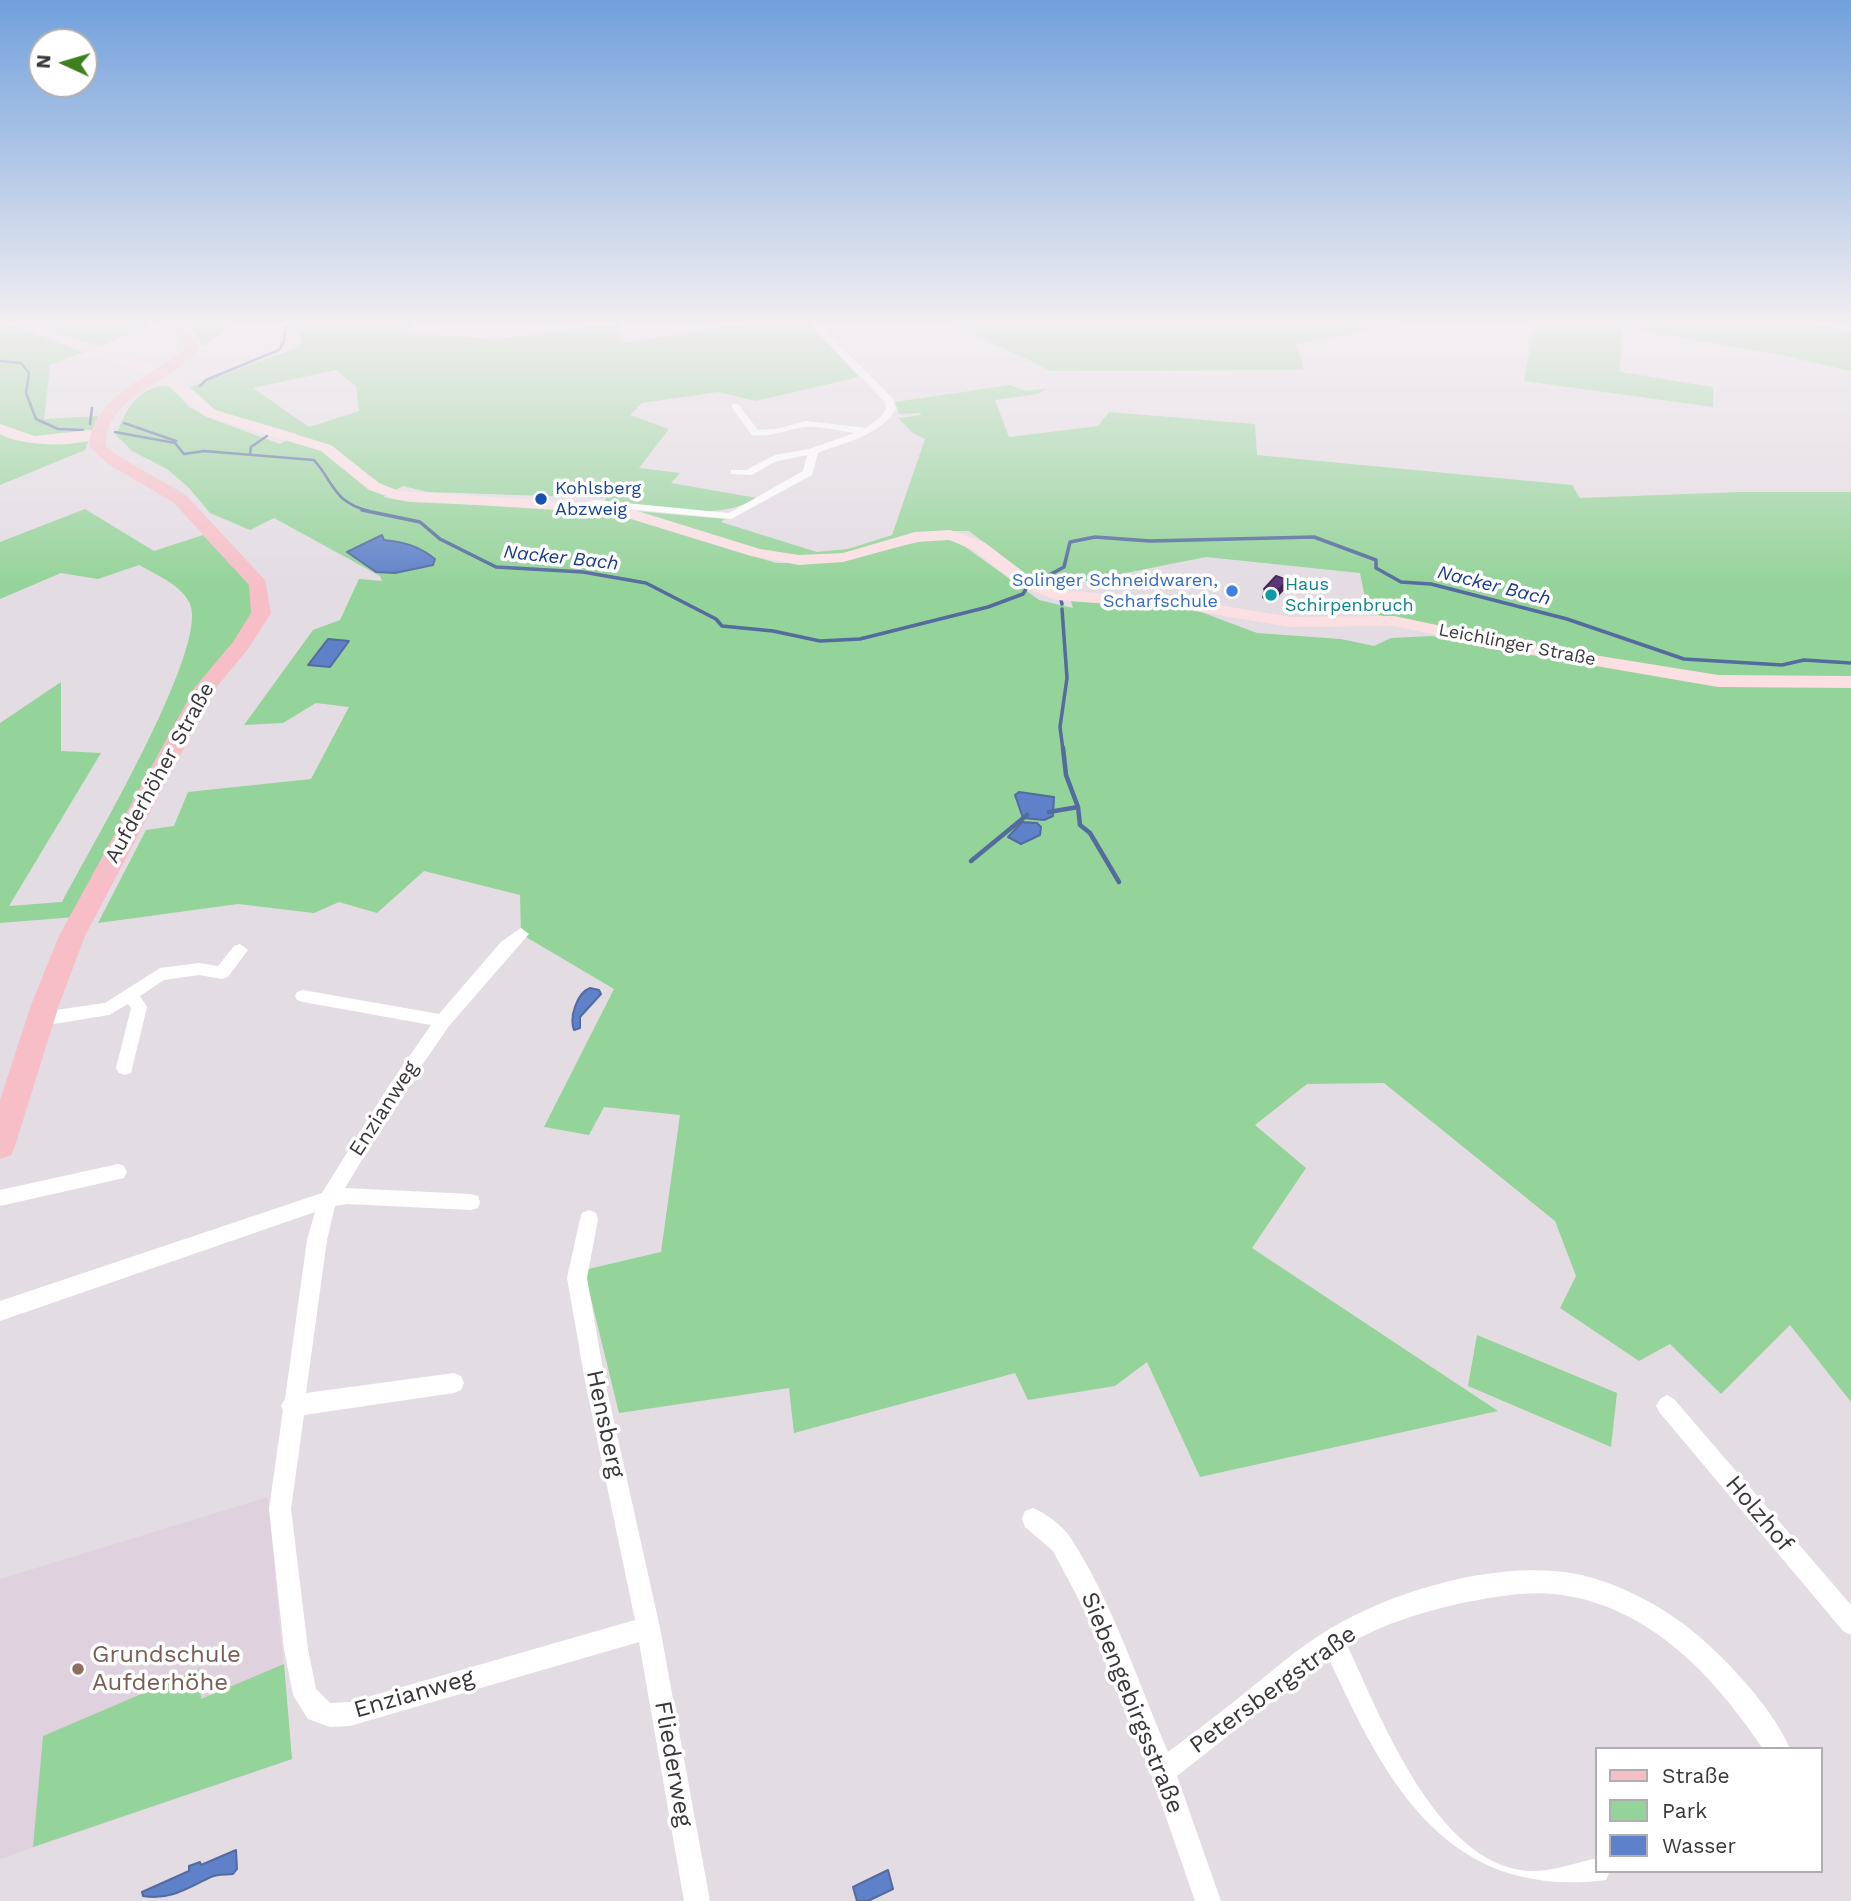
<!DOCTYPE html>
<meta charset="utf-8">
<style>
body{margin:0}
#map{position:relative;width:1851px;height:1901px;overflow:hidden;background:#e4dce3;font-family:"Work Sans",sans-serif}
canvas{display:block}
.legend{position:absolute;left:1595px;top:1747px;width:228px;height:126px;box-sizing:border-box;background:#fff;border:2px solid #b0afb0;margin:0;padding:9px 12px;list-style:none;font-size:21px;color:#3a373a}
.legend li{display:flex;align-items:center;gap:14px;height:35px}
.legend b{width:35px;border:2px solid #b0afb0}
.north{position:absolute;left:28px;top:28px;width:70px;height:70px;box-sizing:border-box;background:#fff;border:2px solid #b0afb0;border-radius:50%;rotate:274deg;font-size:19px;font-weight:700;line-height:28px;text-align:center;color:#3a373a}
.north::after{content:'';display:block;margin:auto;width:24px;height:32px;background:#3e7f1e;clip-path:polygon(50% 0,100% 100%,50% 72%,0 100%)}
</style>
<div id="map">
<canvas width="1851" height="1901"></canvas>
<ul class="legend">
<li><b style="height:9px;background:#f7bec7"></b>Straße</li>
<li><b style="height:19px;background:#94d399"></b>Park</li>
<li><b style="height:19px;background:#5e81c9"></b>Wasser</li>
</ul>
<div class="north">N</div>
</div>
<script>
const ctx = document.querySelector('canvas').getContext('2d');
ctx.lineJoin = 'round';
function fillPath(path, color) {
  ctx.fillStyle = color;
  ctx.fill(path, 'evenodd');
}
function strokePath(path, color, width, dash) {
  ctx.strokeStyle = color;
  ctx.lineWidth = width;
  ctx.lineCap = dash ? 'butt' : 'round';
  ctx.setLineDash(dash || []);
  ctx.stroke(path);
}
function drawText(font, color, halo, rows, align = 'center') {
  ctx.font = font + ' "Work Sans",sans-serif';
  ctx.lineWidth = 7;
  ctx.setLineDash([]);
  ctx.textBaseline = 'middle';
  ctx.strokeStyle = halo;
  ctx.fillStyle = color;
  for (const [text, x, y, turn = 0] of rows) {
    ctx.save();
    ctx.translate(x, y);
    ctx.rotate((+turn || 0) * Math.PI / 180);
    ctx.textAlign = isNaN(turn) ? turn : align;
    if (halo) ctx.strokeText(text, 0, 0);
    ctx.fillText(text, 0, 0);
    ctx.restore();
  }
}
fillPath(new Path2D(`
 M268,1497L292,1759L0,1859V1579Z`), '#dfd1de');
fillPath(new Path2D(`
 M0,321L84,352L50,365L44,419L98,416L85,450L0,485Z
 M20,321H148L151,325L98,347Z
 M183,321H240L204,346Z
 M285,321H414L407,333L499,339L609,324L619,325L620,343L767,321H807L859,377L756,401L718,392L642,403L630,415L669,429L639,468L680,473L671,483L757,498C714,524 653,505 605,501L606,498L428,492L403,486L383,497L409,502L547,508L616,514L776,563L833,562L927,540L949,539L964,546L1039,600L1073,608L1071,601L1193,609L1257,633L1341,639L1374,646L1391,638L1432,636L1534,655L1531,645L1368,613L1360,573L1206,557L1050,588L1022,572L969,531H933L832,556H799L771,553L636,511L725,519L721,522L817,552L848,549L892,535L925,439L913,433L898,418L921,415L920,413L899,414L895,402L1010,385L1026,391L1047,388L1038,394L995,400L1009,437L1098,426L1109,412L1255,424L1257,455L1572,485L1580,498L1739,492H1851V1402L1790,1325L1721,1394L1670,1344L1639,1361L1560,1308L1576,1276L1555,1221L1384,1083L1307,1084L1255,1125L1306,1168L1252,1248L1498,1411L1200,1477L1147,1362L1115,1386L1028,1400L1015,1373L794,1433L789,1388L619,1413L584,1270L661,1252L680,1115L604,1107L589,1135L544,1127L614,989L521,934L520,895L424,871L377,913L339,902L314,913L238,904L98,923L146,830L174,826L188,792L311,779L349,707L316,703L283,723L244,725L313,630L340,620L359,579L382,581L380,576L274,518L250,530L210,513L188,487L167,469L132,451L116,435C126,409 139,384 170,386L188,406L207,417L280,444L297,434L215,410L190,387L296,348L303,342L290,322ZM336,370L356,386L359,411L309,427L253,388Z
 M947,321H1420L1296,344L1304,370L1051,371Z
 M1529,321H1807L1851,333V371L1786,356L1622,327L1620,372L1713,387V407L1524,381L1535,323L1606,326Z
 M85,509L154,551L203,535L249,584L256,608L75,917L0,923V723L61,682V751L101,753L9,906L62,902C88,852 209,649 190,604C182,585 155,574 139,565L98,579L61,573L0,599V542Z
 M1477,1335L1617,1393L1611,1447L1468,1386Z
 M284,1664L292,1759L33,1847L43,1736L200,1669L201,1699Z`), '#94d399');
const water = new Path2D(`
 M382,535L384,540C404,542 419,546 435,559L433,565L395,573L376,572L347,552Z
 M328,639L349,641L330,667L308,665Z
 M1019,792L1054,797L1053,816L1044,820L1023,818L1015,795Z
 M1022,822L1037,823L1041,827L1040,835L1021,844L1008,837Z
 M590,988L599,990L601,994L580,1017V1028L574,1030C569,1017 577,993 590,988Z
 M236,1850L237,1869L233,1874C226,1875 218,1874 211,1877C189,1887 170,1901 143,1896L142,1892L189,1871V1866L200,1862L201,1865Z
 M888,1870L893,1889L868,1901H857L853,1887Z`);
fillPath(water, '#5e81c9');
strokePath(water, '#536b9e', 2);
strokePath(new Path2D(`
 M0,361L21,363L29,373L26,393L36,419L58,429L83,430
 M200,386L206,380L279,350L284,341L285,328L298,321
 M124,423L176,441
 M90,424L92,408
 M115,432L175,443L184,454L204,451L314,460C335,484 333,502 369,511
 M250,454L251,447L267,436`), '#536b9e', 2.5);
strokePath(new Path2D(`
 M362,510L420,522L440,539L496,567L583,572L646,583L716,619L722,626L773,631L820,641L860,639L988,607L1023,594L1026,589
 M1040,580L1064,567L1070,542L1095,537L1150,541L1314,537L1376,560V568L1401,582L1431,584L1567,619L1684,659L1782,665L1804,660L1851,663
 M1061,600L1062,604
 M1062,609L1067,678L1060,727L1063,750`), '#536b9e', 3.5);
strokePath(new Path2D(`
 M1078,807L1080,825L1090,833L1119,882
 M1049,812L1078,807L1066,775L1063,748
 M971,861L1027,815`), '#536b9e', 4.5);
fillPath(new Path2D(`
 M807,321H816L893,399L896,409C878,437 847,441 818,453L812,475L731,519L595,506L581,508V504L595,500L729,513L803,471L807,455L774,462L752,475L731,474V470H746L775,455L809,449L855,433C840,431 821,426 806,427C787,429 771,438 752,435L732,408V404H738L758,430L776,429L806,421L866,428L882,416L886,409L885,402Z
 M521,928L529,934L449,1026L400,1097L345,1188L471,1194L478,1196L480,1202L478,1208L471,1210L347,1204L335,1206L327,1240L306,1393L454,1373L461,1376L464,1383L461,1390L454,1393L304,1415L291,1509L308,1649L316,1689L330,1703L350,1702L635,1620L585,1381L567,1278L580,1219L582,1213L589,1210L596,1213L598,1219L587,1278L605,1381L660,1628L710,1901H684L639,1642L350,1726L330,1727L308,1719L293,1695L284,1649L269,1509L283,1410L281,1406L285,1399L307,1240L315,1212L0,1321V1301L322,1193L388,1087L431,1025L303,1002L297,1000L295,996L297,992L303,990L439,1014L501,942Z
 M240,944L248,950L228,977L222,979L199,975L164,980L140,996L147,1007L131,1073L125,1075L119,1073L116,1068L131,1008L128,1004L109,1015L41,1026L35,1024L33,1019L35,1014L41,1012L105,1003L160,968L199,963L218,966L234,946Z
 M118,1164L124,1166L127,1172L124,1178L0,1206V1190Z
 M1667,1395L1674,1399L1851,1605V1635L1843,1631L1660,1413L1656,1406L1660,1399Z
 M1033,1508C1045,1513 1063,1526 1070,1537C1112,1601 1138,1682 1168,1752C1196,1731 1224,1710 1252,1687C1275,1669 1297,1649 1323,1633C1392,1589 1515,1553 1596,1579C1628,1589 1658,1605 1685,1625C1720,1652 1773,1707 1790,1749H1763C1715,1677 1651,1608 1562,1595C1530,1590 1498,1596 1467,1602C1425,1611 1384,1623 1347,1645C1381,1717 1436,1864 1528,1871C1551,1872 1575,1863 1597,1858V1871H1610L1606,1880C1442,1901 1383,1775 1328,1657L1177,1776L1221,1901H1195L1150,1771L1087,1615L1053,1551L1025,1527L1022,1519L1025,1511Z`), '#fff');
fillPath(new Path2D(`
 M8,321H26L169,372L215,410L331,445L379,483L399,491L573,502L631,509L760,549L799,555L843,553L915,532L950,530L984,542L1034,580L1058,590L1189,600L1290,617L1394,616L1532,645L1718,675L1851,676V688L1718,687L1532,655L1394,626L1290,627L1189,610L1056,600L1022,587L972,549L949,540L916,542L843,562L799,565L751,556L631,519L573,511L398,500L369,490L321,451L205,416L159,378Z
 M0,424L35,436L99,429L106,433C87,449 22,447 0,434Z`), '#fbdfe3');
fillPath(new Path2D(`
 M161,321H177L197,340L198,350C173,382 104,396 106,446L120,457L186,495L265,580L271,613L248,649L215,689L85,936L59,1005L15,1146L11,1155L0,1159V1100L31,1005L59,936L195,687L233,642L251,613L249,585L174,503L108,464L90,447C87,400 155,374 184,349L185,344Z`), '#f7bec7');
fillPath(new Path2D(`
 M1287,580L1285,589L1273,602L1262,598L1264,589Z`), '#502c66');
fillPath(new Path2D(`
 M1287,580L1285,589L1273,602L1276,593Z`), '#412453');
const building = new Path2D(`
 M1276,576L1287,580L1276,593L1264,589Z`);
fillPath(building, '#5d3377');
strokePath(building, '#412453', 2);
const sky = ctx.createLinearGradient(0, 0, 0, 587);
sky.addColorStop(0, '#71a0dc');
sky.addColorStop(0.55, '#f3eff2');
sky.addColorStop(1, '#f3eff200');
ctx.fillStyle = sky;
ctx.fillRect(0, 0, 1851, 587);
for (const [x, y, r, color] of [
 [541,499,7,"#1a4fb4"],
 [1232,591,7,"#3f7fe0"],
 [1271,595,7,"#0f9aa8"],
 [78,1669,7,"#8d6e63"]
]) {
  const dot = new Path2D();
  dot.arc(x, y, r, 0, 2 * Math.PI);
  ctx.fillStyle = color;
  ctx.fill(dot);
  strokePath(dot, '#fff', 2.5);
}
drawText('18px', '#164399', '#fff', [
 ["Kohlsberg",555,489],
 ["Abzweig",555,510]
], 'left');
drawText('18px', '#366cbe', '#fff', [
 ["Solinger Schneidwaren,",1218,581],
 ["Scharfschule",1218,602]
], 'right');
drawText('18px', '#0d838f', '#fff', [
 ["Haus",1285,585],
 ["Schirpenbruch",1285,606]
], 'left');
drawText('18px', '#3a373a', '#fff', [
 ["Leichlinger Straße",1517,645,11]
]);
drawText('italic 19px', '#173a90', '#fff', [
 ["Nacker Bach",561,558,6],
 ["Nacker Bach",1494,586,14]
]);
drawText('21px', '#3a373a', '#fff', [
 ["Aufderhöher Straße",160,773,-61],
 ["Enzianweg",384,1109,-57]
]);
drawText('24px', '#3a373a', '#fff', [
 ["Hensberg",605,1424,78],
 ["Holzhof",1759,1514,50],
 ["Petersbergstraße",1273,1690,-36],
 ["Enzianweg",414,1694,-16],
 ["Siebengebirgsstraße",1132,1703,68],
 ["Fliederweg",673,1764,80]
]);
drawText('24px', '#785e54', '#fff', [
 ["Grundschule",92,1655],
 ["Aufderhöhe",92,1683]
], 'left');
</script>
